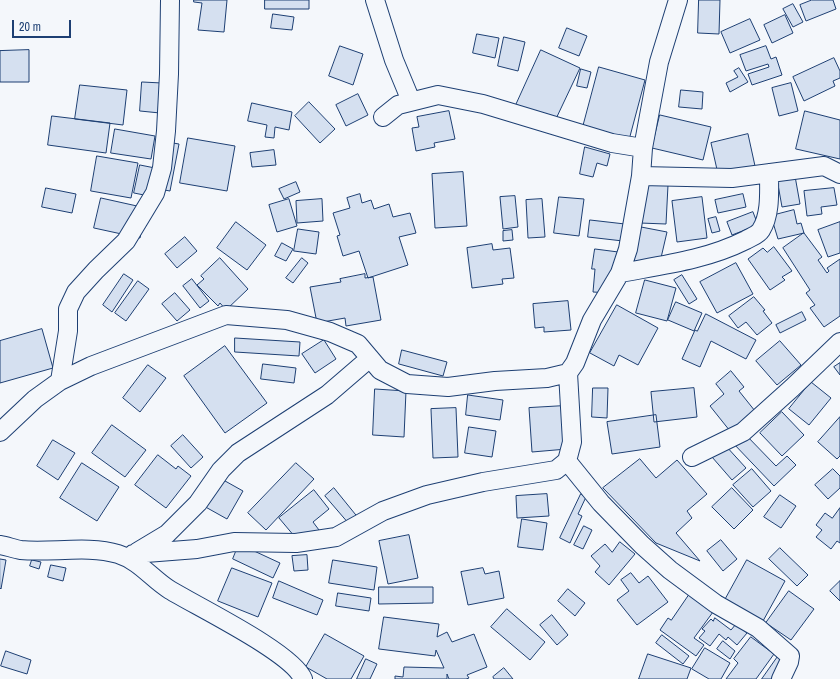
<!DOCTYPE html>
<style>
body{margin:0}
#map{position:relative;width:840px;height:679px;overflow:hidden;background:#f4f7fb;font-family:"Archivo Narrow",sans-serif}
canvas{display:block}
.scale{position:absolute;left:12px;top:20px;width:59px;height:18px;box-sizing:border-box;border:2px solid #1d3f73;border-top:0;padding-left:5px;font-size:12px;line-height:14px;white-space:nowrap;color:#1d3f73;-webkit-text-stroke:3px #f4f7fb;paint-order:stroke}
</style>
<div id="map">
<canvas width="840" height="679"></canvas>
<div class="scale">20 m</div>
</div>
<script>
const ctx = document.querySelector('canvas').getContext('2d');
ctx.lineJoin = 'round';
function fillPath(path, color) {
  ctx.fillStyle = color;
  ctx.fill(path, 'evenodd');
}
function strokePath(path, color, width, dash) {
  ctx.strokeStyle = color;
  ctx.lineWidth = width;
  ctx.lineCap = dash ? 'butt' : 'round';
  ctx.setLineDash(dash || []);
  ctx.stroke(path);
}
const building = new Path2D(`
 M194,0H227L224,32L198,30L202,3L194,2Z
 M265,0H309V9H265Z
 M699,0H720L719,34L698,33Z
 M812,0H833L836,9L806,21L800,5Z
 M793,4L803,22L793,27L783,9Z
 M273,14L294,17L292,30L271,28Z
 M785,15L793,33L772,43L764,25Z
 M750,19L760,40L730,53L721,32Z
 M567,28L587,36L579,56L559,48Z
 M477,34L499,38L495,58L473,53Z
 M504,37L525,42L518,71L498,66Z
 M340,46L363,54L353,85L329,76Z
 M766,46L771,59L776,57L782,75L752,85L748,74L769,67L768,64L746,71L740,55Z
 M29,50V82H0V51Z
 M541,50L580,68L554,123L516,105Z
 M834,58L840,71V78L833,81L835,86L804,101L793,77Z
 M599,67L645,80L629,140L583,127Z
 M739,68L748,82L730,92L726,83L738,77L734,71Z
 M581,69L591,72L587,88L577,86Z
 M142,82L162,83L160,113L140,111Z
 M791,83L798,111L779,116L772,88Z
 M80,85L127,90L123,125L75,119Z
 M681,90L703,92L702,109L679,107Z
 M358,94L368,115L346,126L336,105Z
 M309,102L335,129L320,143L295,116Z
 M252,103L292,112L289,130L275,127L274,138L265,137L267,125L248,121Z
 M449,111L455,139L434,143L435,147L416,151L412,128L419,127L417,117Z
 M805,111L840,120V159L796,149Z
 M660,115L711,127L703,160L652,148Z
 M52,116L110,123L106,153L48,145Z
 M115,129L155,136L151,159L111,153Z
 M748,134L755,166L718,174L711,143Z
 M188,138L235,146L227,191L180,183Z
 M167,142L179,144L170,191L159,189Z
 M585,147L610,154L607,166L597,163L593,177L580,174Z
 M274,150L276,165L252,167L250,153Z
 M97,156L138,163L131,198L91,191Z
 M140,165L160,169L154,197L134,193Z
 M463,172L467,226L435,228L432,174Z
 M795,176L800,204L782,207L777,179Z
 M296,182L300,192L284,199L279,189Z
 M642,184L668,185L666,224L640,223Z
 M46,188L76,194L72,213L42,207Z
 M834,188L837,205L821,207L822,214L807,216L804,191Z
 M360,194L362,203L371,200L374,209L389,204L393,217L410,213L416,233L399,237L408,265L368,278L359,251L343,256L337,236L340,235L333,213L350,208L347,198Z
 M743,194L746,207L718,213L715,200Z
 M515,196L518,227L503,229L500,197Z
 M559,197L584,199L579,236L554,233Z
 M702,197L707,238L677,242L672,201Z
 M101,198L146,208L140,238L94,228Z
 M289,199L297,226L277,232L269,205Z
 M322,199L323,221L297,223L296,201Z
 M542,199L545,237L528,238L526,200Z
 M794,210L797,224L801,223L804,233L778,239L771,216Z
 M753,212L758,225L732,235L727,222Z
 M716,217L720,231L712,233L708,219Z
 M590,220L625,224L623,241L588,237Z
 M236,222L266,245L247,270L217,248Z
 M840,222V253L828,257L818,230Z
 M636,226L667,232L657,275L626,268Z
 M298,229L319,232L316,254L294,251Z
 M512,230L513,240L503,241V231Z
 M804,233L822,257L818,260L827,273L829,271L827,268L840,259V316L824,327L810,308L815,305L806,293L810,290L783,248Z
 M185,237L197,251L177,268L165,254Z
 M282,243L293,249L286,261L275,256Z
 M492,244L493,250L510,248L514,278L502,279L503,284L472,288L467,248Z
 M774,247L792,271L782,277L785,280L770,290L748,259L763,248L767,252Z
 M595,249L626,253L610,293L593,292L595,269H592Z
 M220,258L248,289L226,310L220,303L218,306L197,285L204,279L201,276Z
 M302,258L308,263L293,283L286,278Z
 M736,263L753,294L717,313L700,282Z
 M124,274L133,280L112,312L103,305Z
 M365,274V278L373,277L381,320L346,326L345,318L317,323L310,287L341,282L340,279Z
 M682,275L697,299L689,304L674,280Z
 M192,279L209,301L200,308L183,286Z
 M645,280L676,288L667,321L636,313Z
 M138,281L149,289L126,321L115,313Z
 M175,293L190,310L177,321L162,304Z
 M754,297L765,310L763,311L772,323L757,335L746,322L738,328L729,316Z
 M568,301L571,330L544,332V327L535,328L533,304Z
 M676,302L702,313L694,331L668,320Z
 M617,305L658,328L638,365L619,355L614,366L590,353Z
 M802,312L806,320L780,333L776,325Z
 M706,314L756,340L746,359L711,341L700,367L682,359L695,330L697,331Z
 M42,329L53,368L0,383V341Z
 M235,338L300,342L299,356L235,352Z
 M324,340L336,359L315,373L302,354Z
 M780,341L801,365L777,385L756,361Z
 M225,346L267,403L225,433L184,376Z
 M402,350L447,362L443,376L399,364Z
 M840,363V375L834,367Z
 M263,364L296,368L294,383L261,379Z
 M148,365L166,378L140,412L123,398Z
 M731,371L744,387L739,391L755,411L730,431L710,406L724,394L716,384Z
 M811,382L831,398L809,425L789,409Z
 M593,388H608L607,418L592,417Z
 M694,388L697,417L654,422L651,392Z
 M375,389L406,391L404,437L373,435Z
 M468,395L503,400L500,420L466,415Z
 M564,406L567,449L532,452L529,408Z
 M456,408L458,457L433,458L431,409Z
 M782,412L804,435L782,456L760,433Z
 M656,415L660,447L612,454L607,422Z
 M840,417V456L837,459L818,442Z
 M112,425L146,450L125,477L92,453Z
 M469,427L496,431L492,457L465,453Z
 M743,432L776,466L787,456L796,465L774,486L732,442Z
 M183,435L203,457L191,468L171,446Z
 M53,440L75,453L58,480L37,466Z
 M725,445L746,468L732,480L712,457Z
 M158,455L176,469L178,466L191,476L166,508L135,485Z
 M640,459L656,478L677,460L707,494L687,511L692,518L676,533L700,561L656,543L603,488Z
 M82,463L119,487L97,521L60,498Z
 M296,463L314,479L266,530L248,513Z
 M752,469L771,491L753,507L733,485Z
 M833,469L840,476V488L828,499L815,485Z
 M209,472L243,491L227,519L193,500Z
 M334,488L364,525L356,532L325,496Z
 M732,488L753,510L734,529L712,507Z
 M314,490L329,509L313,522L319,530L305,540L300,533L295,537L279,518Z
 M547,494L549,516L517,518L516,496Z
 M581,494L586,497L578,514L582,516L570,543L560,538Z
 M780,495L796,506L781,528L764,517Z
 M840,508V543L837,541L831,549L816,537L822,530L816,525L825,513L832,518Z
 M522,519L547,523L543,550L518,547Z
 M584,526L592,530L583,549L574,545Z
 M409,535L418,578L388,584L379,541Z
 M721,540L737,559L723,571L707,551Z
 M620,542L635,554L609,585L595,572L600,566L591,556L605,544L612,552Z
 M239,544L280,563L273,578L233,559Z
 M780,548L808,575L797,586L769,559Z
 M307,555L308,570L294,571L292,556Z
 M0,559L6,560L1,589L0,588Z
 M32,560L41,562L39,569L30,566Z
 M333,560L377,567L374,590L329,583Z
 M747,560L785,581L763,621L725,600Z
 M51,565L66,568L63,581L48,577Z
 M232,568L272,583L258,617L218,601Z
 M483,568L485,574L499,571L504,598L468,605L461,572Z
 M631,573L639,583L648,576L668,602L637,625L617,600L629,591L621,580Z
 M279,581L323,600L317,615L273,598Z
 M840,581V601L830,591Z
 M379,587H433V603L379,604Z
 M568,589L585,603L575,616L558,601Z
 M789,591L814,609L791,640L766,623Z
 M338,593L371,598L369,611L336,606Z
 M689,595L713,612L694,638L704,645L696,656L660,630L668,618L671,620Z
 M507,609L545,642L530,660L491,627Z
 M552,615L568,635L557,645L540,625Z
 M384,617L439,624L437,637L447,632L452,642L474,634L487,667L467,675L469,678L466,679H449L447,674V679H395V676L403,677L404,667L444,668L436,650L435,656L379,649Z
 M715,618L731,630L736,624L747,633L737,645L728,637L726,640L719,634L710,646L699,638L705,631L702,629L711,619L713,621Z
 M325,634L364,656L351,679H327L306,667Z
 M662,635L689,656L683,664L656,643Z
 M751,637L774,654L756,679H726L738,663L734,659Z
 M723,641L735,651L730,659L717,649Z
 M705,648L730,663L721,679H709L692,669Z
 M6,651L31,660L27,674L1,666Z
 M648,654L691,668L687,679H639Z
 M779,655L785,659L775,679H762Z
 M366,659L377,664L370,679H357Z
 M504,668L513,679H494L493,677Z`);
fillPath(building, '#d5e0f0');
strokePath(building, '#1d3f73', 1);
const street = new Path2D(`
 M375,0L394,60L411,101
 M383,117L398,105L438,95L483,104L612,143L643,148
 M641,176L732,178L824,166L840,174
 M620,273C663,265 706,260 746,240C751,237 758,235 761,230C771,214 769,191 769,173
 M60,381L68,331V309L76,292L96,270L126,241L155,193L162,168L166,131L169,74L170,0
 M0,432L35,399L60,381L91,366L226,315L287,320L330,332L358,344L380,370L407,384L448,387L495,381L547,378L568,373L575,363L592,320L620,273L628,249L641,176L643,148L659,62L678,0
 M692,457L743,432L792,388L840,342
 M567,461L601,503L642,545L670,570L716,604L758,628L790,656L789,662L781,679
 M0,545C7,546 14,549 21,550C50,553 89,545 118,554C140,561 152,579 170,590C198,607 293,653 303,679
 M137,552L167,534L198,503L221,470L238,453L327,395L370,358
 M133,554L197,549L234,542L296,543L336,537L383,511L427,495L483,482L556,470L567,461L572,442L568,373`);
strokePath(street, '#1d3f73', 20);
strokePath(street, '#f4f7fb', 18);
</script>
